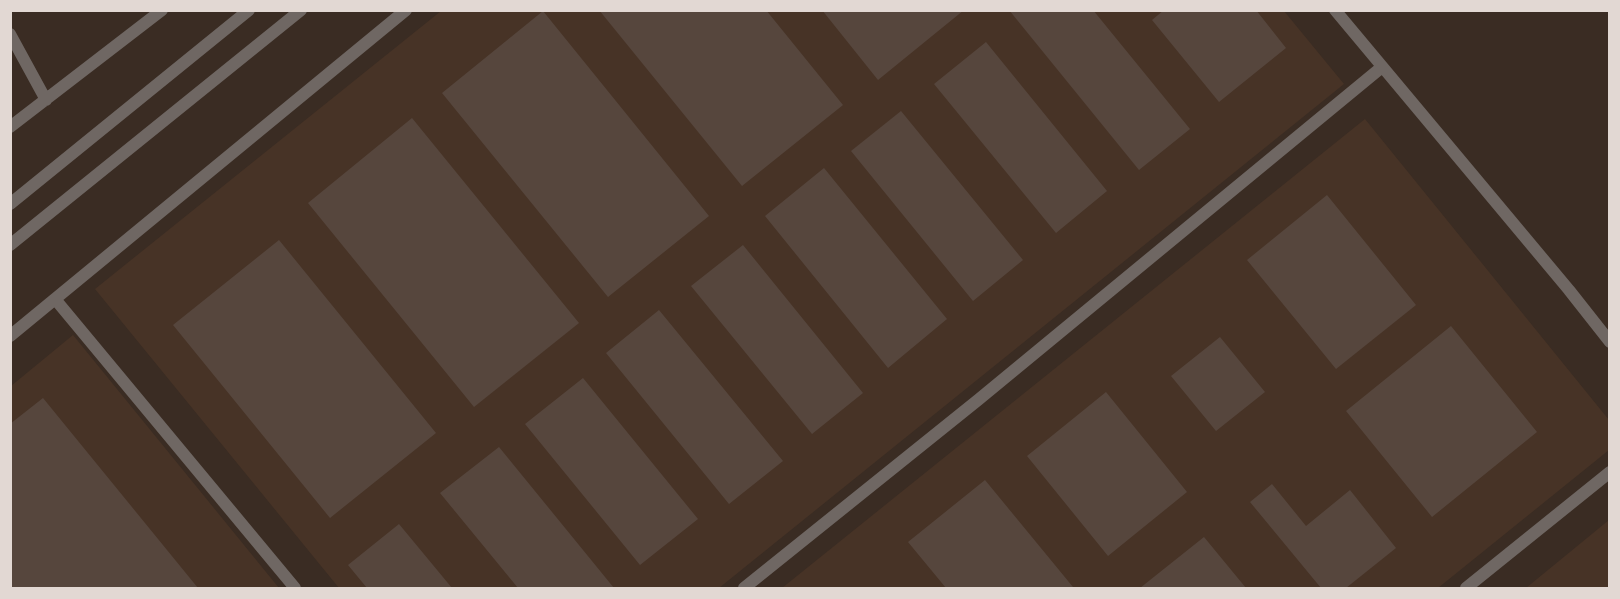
<!DOCTYPE html>
<style>
body{margin:0}
#map{position:relative;width:1620px;height:599px;overflow:hidden;background:#3a2c23;font-family:Inter,sans-serif}
canvas{display:block}
.frame{position:absolute;inset:0;border:12px solid #e2d8d3;pointer-events:none}
</style>
<div id="map">
<canvas width="1620" height="599"></canvas>
<div class="frame"></div>
</div>
<script>
const ctx = document.querySelector('canvas').getContext('2d');
ctx.lineJoin = 'round';
function fillPath(path, color) {
  ctx.fillStyle = color;
  ctx.fill(path, 'evenodd');
}
function strokePath(path, color, width, dash) {
  ctx.strokeStyle = color;
  ctx.lineWidth = width;
  ctx.lineCap = dash ? 'butt' : 'round';
  ctx.setLineDash(dash || []);
  ctx.stroke(path);
}
fillPath(new Path2D(`
 M441,11H1284L1344,84L719,588H339L95,289Z
 M1365,119L1609,420V450L1438,588H782Z
 M73,335L279,588H11V386Z
 M1609,520V588H1526Z`), '#473326');
fillPath(new Path2D(`
 M599,10H766L843,105L742,186Z
 M822,10H964L878,80Z
 M1009,10H1093L1190,129L1139,170Z
 M1164,10H1256L1286,48L1219,102L1152,20Z
 M543,11L709,216L608,297L442,93Z
 M986,42L1107,191L1056,233L934,84Z
 M901,111L1023,260L973,301L851,151Z
 M412,118L579,323L474,407L308,203Z
 M824,168L947,319L888,368L765,216Z
 M1327,195L1416,305L1336,369L1247,260Z
 M279,240L436,433L330,518L173,325Z
 M743,245L863,393L812,434L691,286Z
 M659,310L783,461L729,504L606,353Z
 M1451,326L1537,432L1432,517L1346,411Z
 M1220,337L1265,392L1216,431L1171,376Z
 M583,378L698,519L640,565L525,424Z
 M1106,392L1187,492L1108,556L1027,456Z
 M43,398L198,588H10V424Z
 M499,447L614,588H518L440,493Z
 M985,480L1073,587L1072,588H946L908,542Z
 M1272,484L1306,526L1350,490L1396,548L1346,588H1321L1250,502Z
 M399,524L452,588H367L348,565Z
 M1204,537L1246,588H1140Z`), '#56463d');
strokePath(new Path2D(`
 M1335,10L1569,290L1610,342
 M55,299L295,588
 M10,336L406,10
 M744,588L978,400L1382,67
 M1466,588L1610,472`), '#6f6763', 12);
strokePath(new Path2D(`
 M10,34L46,100
 M10,127L162,10`), '#6f6763', 12);
strokePath(new Path2D(`
 M10,204L249,10
 M10,245L301,10`), '#6f6763', 12);
</script>
